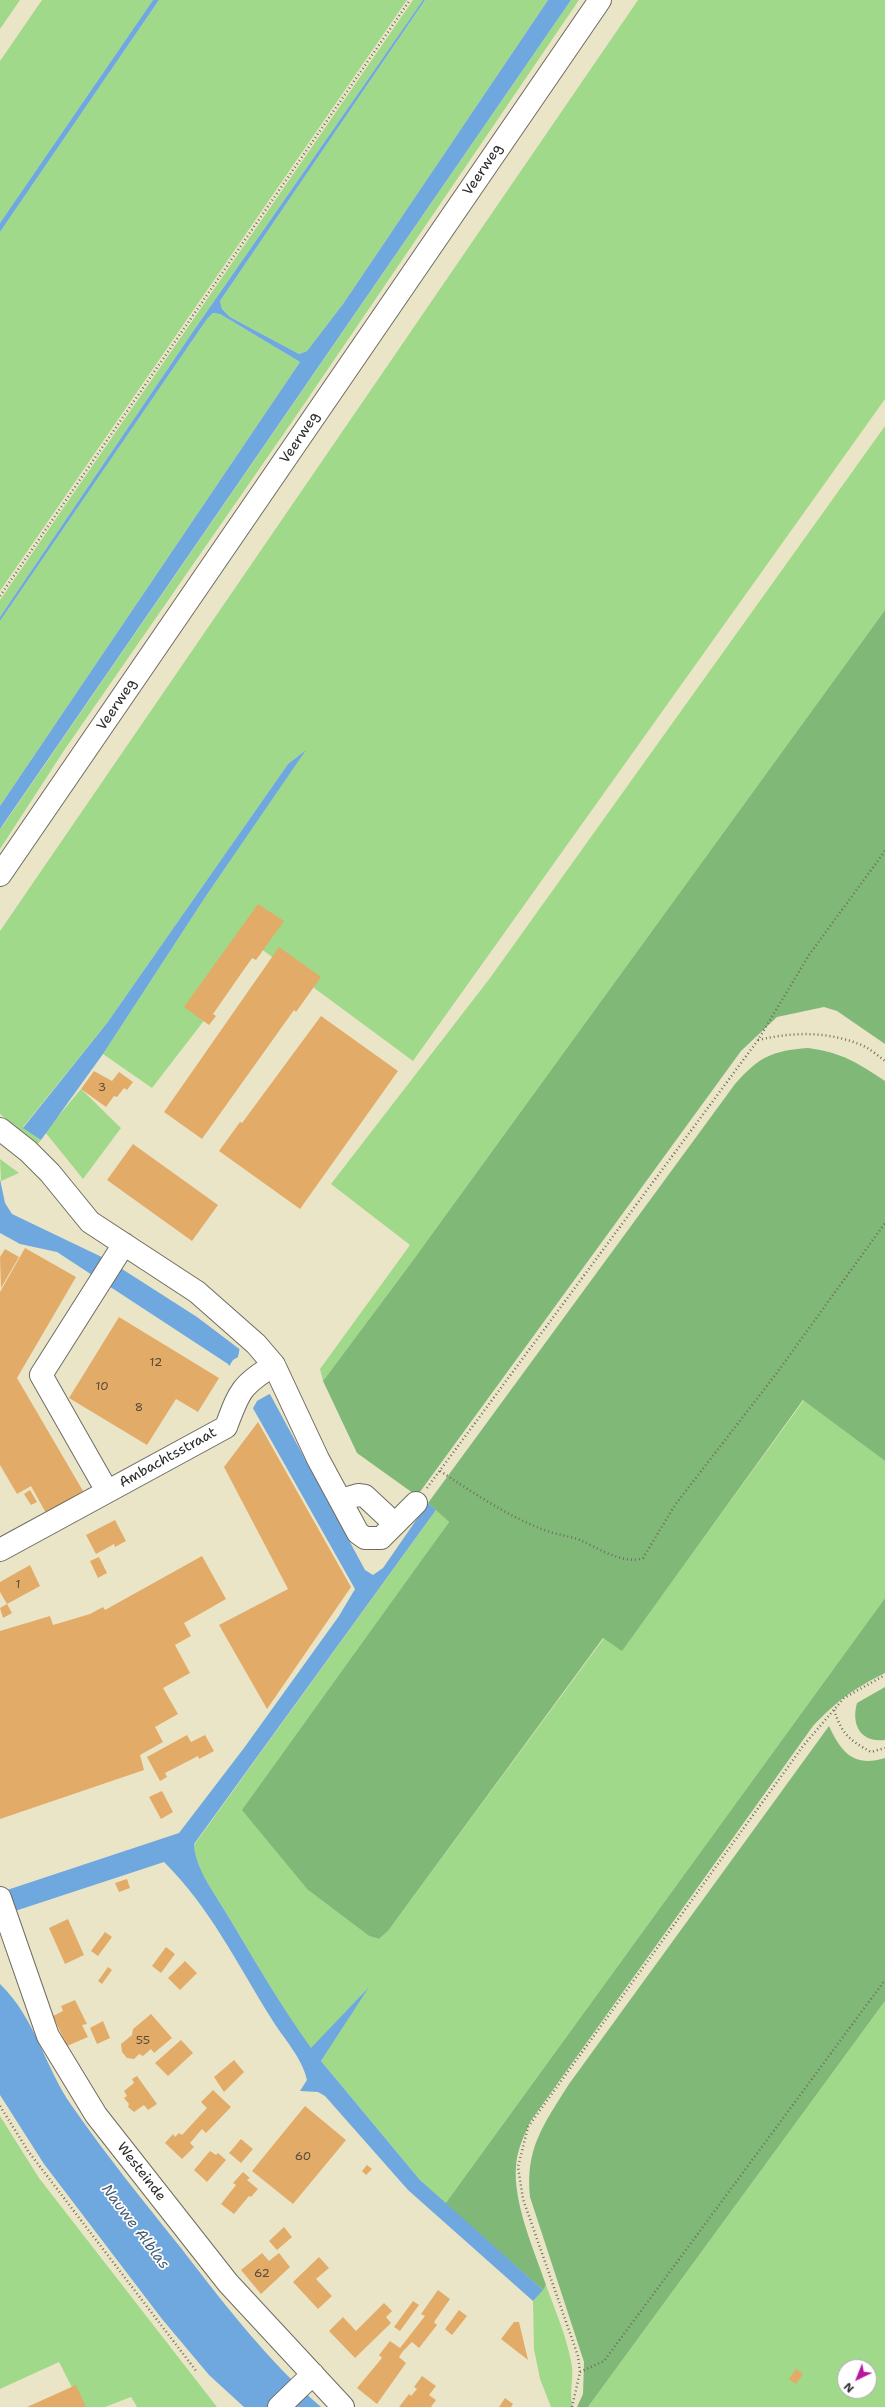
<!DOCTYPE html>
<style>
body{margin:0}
#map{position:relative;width:885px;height:2407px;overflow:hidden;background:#ebe5c8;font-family:"Shantell Sans",sans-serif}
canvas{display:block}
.north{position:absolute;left:837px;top:2359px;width:40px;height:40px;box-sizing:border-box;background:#fff;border:1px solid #aaa;border-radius:50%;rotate:223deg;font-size:11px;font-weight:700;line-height:16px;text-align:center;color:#2b2b2b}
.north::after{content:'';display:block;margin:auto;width:14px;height:18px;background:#b5179e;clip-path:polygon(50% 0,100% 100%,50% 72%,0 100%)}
</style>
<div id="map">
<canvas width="885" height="2407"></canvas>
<div class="north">N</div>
</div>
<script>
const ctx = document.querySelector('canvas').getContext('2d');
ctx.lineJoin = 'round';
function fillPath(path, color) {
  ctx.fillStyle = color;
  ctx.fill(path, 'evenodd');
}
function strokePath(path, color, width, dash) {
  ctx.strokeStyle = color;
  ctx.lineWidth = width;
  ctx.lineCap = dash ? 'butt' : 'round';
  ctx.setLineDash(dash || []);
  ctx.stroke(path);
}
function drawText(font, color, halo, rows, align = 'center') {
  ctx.font = font + ' "Shantell Sans",sans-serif';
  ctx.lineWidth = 3.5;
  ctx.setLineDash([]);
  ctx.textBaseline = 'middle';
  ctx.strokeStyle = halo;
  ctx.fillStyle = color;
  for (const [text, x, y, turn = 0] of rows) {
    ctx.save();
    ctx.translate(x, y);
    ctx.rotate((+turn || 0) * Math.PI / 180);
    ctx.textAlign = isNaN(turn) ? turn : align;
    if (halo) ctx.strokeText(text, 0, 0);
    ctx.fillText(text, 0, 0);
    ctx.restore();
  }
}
fillPath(new Path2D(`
 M0,0H20L0,29Z
 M42,0H153L0,223V61Z
 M159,0H407L0,591V232Z
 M413,0H423L194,330L0,617V600Z
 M425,0H548L343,304L307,351L299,354L230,317L222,309L220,301Z
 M571,0H579L296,416L65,749L0,849V829L4,824Z
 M638,0H885V399L413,1061L260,948L152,1088L103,1054L206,896L305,751L288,764L107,1023L23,1127L41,1140L37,1145L0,1114V931Z
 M213,313L220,314L300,362L0,806V621L207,319Z
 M885,426V610L408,1267L323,1381L320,1369L410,1245L331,1184L490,978Z
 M81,1089L121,1128L83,1179L45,1132Z
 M0,1159L19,1173L1,1181Z
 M804,1400L885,1461V1598L445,2204L420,2180L321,2061L367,1989L311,2049C281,2006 255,1961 228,1916C216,1895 195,1869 194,1845L436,1510L449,1522L361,1646L308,1890L369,1936L379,1939L388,1931L604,1638L622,1650Z
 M885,2001V2407H588ZM845,2367H869V2391H845Z
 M0,2116L39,2178L217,2407H137L131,2397L105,2407H82L59,2362L0,2389Z
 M546,2285C555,2310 566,2335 571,2361C575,2377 568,2394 573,2407H551L540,2379L534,2349L533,2301Z`), '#a1d98b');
fillPath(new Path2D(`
 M885,610V1044L837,1011L824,1007L777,1017L741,1051L417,1496L357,1453L323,1381L408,1267Z
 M808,1048C843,1053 856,1062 885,1081V1461L803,1400L622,1651L603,1638L388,1931L379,1939L369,1936L308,1890L242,1810L449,1522L428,1503L735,1084C759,1057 771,1051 808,1048Z
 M885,1598V1673C853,1689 838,1700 813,1726L530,2122C524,2136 517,2150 516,2166C513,2203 534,2250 546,2285L543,2290L445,2204Z
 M885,1687V1740C860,1743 851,1724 857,1703Z
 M829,1726C841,1752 854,1768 885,1758V2001L588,2407H577L583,2394L584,2362L530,2197C525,2148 544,2124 569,2084Z`), '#80b977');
fillPath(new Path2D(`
 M153,0H159L0,232V223Z
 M423,0H425L220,301L222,309L230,317L299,354L307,351L343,304L548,0H571L0,829V806L300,362L220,314L213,313L207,319L0,621V617L194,330Z
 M306,750L206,896L103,1054L41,1140L23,1128L107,1023L288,764Z
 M0,1179L5,1203L12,1214L108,1260L197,1317L242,1351L271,1396L365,1570L373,1575L383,1568L428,1503L436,1510L194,1844C195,1869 216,1895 228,1916C255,1961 281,2006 311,2048L369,1987L321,2061L420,2180L543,2290L533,2301L408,2190L325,2096L318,2092L300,2091L307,2080C302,2057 283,2038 271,2018C238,1965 209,1906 164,1862L12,1912L4,1891L179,1833L244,1748L339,1616L355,1589L228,1364L57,1252L20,1244L0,1233Z
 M0,1984C35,2017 45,2068 72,2106C106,2155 144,2202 181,2248C224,2304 268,2361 321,2407H244L209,2375L162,2319L44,2164L0,2095Z`), '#6ea8de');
fillPath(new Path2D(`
 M240,1347L271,1393L257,1401L252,1410L228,1368L233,1360L238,1357Z`), '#ebe5c8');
fillPath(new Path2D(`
 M258,904L284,921L256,960L252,958L213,1014L216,1016L209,1025L184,1007Z
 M279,947L321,977L296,1012L294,1010L202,1139L164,1112Z
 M321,1016L398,1071L300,1209L219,1151L240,1122L242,1123Z
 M94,1071L112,1081L119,1072L133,1082L127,1090L124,1088L117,1097L114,1096L106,1107L81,1089Z
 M133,1144L218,1205L192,1241L107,1180Z
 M25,1248L76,1277L17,1378L83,1491L46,1513L31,1486L17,1494L0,1465V1292Z
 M5,1249L19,1257L1,1288L0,1257Z
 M119,1317L219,1378L198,1412L176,1399L147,1445L69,1398Z
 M258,1422L351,1587L267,1709L219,1625L288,1589L224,1467Z
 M30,1490L37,1502L31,1505L24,1494Z
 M115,1520L126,1541L115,1547L114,1544L96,1554L86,1535Z
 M202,1556L226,1599L184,1623L191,1636L175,1645L190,1673L163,1688L178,1714L155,1727L163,1742L140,1755L144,1770L0,1819V1631L50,1616L53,1625L90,1614L103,1607L105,1610Z
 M99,1557L107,1573L98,1578L90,1561Z
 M30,1565L40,1586L7,1604L0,1592V1582Z
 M7,1604L12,1613L3,1618L0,1608Z
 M187,1735L191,1742L205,1735L214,1751L199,1759L198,1756L165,1773L167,1777L160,1781L147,1757Z
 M162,1791L173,1812L161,1819L149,1797Z
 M127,1879L130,1888L119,1892L115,1883Z
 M68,1919L84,1955L65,1964L49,1928Z
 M105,1932L112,1937L98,1956L91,1951Z
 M166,1947L175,1954L161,1973L152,1966Z
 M185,1961L197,1973L180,1990L168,1978Z
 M108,1967L112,1970L102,1984L98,1981Z
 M75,2000L87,2024L82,2025L88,2037L67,2046L53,2016L63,2011L61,2006Z
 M151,2014L172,2038L154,2053L151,2049L143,2056L139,2054L134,2059L127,2058L122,2052L121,2044L132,2035L133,2029Z
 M103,2021L110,2038L97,2044L90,2028Z
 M181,2040L193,2053L168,2076L155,2063Z
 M234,2060L244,2072L224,2092L214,2077Z
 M137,2076L157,2104L148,2110L144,2105L134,2112L128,2107L129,2104L124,2098L127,2096L124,2091L134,2083L132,2079Z
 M213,2090L231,2107L206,2133L202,2129L190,2143L194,2147L182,2159L165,2143L173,2134L175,2137L179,2133L182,2135L207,2108L201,2102Z
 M305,2106L346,2140L293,2204L252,2171Z
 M241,2139L253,2149L241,2163L229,2153Z
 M210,2151L216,2155L218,2153L226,2160L207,2182L194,2170Z
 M367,2165L372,2169L366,2175L362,2171Z
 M243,2172L250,2178L247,2180L258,2189L251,2197L249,2196L234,2214L221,2204L236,2185L233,2183Z
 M284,2227L292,2237L277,2250L269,2241Z
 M262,2253L269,2261L279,2253L290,2267L261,2294L241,2270Z
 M319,2257L329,2268L316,2279L332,2296L318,2309L293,2282Z
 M438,2290L450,2299L434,2322L437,2325L419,2348L412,2342L403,2351L399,2357L406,2363L377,2404L357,2388L382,2358L379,2355L390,2341L400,2348L425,2316L421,2314Z
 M413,2301L419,2305L400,2331L394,2327Z
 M384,2303L392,2311L386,2317L391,2323L355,2358L329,2331L343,2317L356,2331Z
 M459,2310L467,2316L452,2335L445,2329Z
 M514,2322H519L528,2360L501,2339Z
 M796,2369L803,2374L796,2384L789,2379Z
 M422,2376L436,2386L429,2395L436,2400L431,2407H399L409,2394L411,2396L417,2389L414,2387Z
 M76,2385L86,2407H27Z
 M505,2398L513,2404L511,2407H499Z`), '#e2ab68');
const minor = new Path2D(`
 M0,875L600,0
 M0,1129L28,1151L50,1173L90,1222L197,1292L256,1344L274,1365
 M107,1491L41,1375L124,1244
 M341,1500L358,1495L365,1496L395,1524
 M0,1550L226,1427C239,1392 241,1385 274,1365L318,1459L358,1533L365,1538H381L416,1503
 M0,1898L48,2036L96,2115L228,2283L343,2407
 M279,2407L313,2374`);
strokePath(minor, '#6e6c62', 24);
strokePath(new Path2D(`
 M0,596L410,0
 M758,1040C793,1032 825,1031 859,1044C868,1047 877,1055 885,1061
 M440,1471C474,1493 508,1517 547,1531C558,1535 569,1536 580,1540C598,1548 623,1565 643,1558L675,1505L776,1374L885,1223
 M427,1488L758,1040L809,955L885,851
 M834,1710C842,1734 849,1740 871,1752L885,1748
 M0,2106L28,2151L197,2372
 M580,2372L604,2361L885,1980
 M572,2407L580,2372L578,2356L523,2199L518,2167L528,2127L803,1746L844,1698L885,1675`), '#6e6c62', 2.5, [1, 3]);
strokePath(minor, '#fff', 22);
drawText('12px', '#594b3a', null, [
 ["3",102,1088],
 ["12",156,1363],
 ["10",102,1387],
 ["8",139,1408],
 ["1",18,1585],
 ["55",143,2041],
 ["60",303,2157],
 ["62",262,2274]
]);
drawText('14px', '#2b2b2b', '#fff', [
 ["Veerweg",483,170,-56],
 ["Veerweg",300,438,-56],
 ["Veerweg",117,705,-56],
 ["Ambachtsstraat",168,1458,-29],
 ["Westeinde",141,2172,52]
]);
drawText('italic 15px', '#465d73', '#fff', [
 ["Nauwe Alblas",135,2227,53]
]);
</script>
